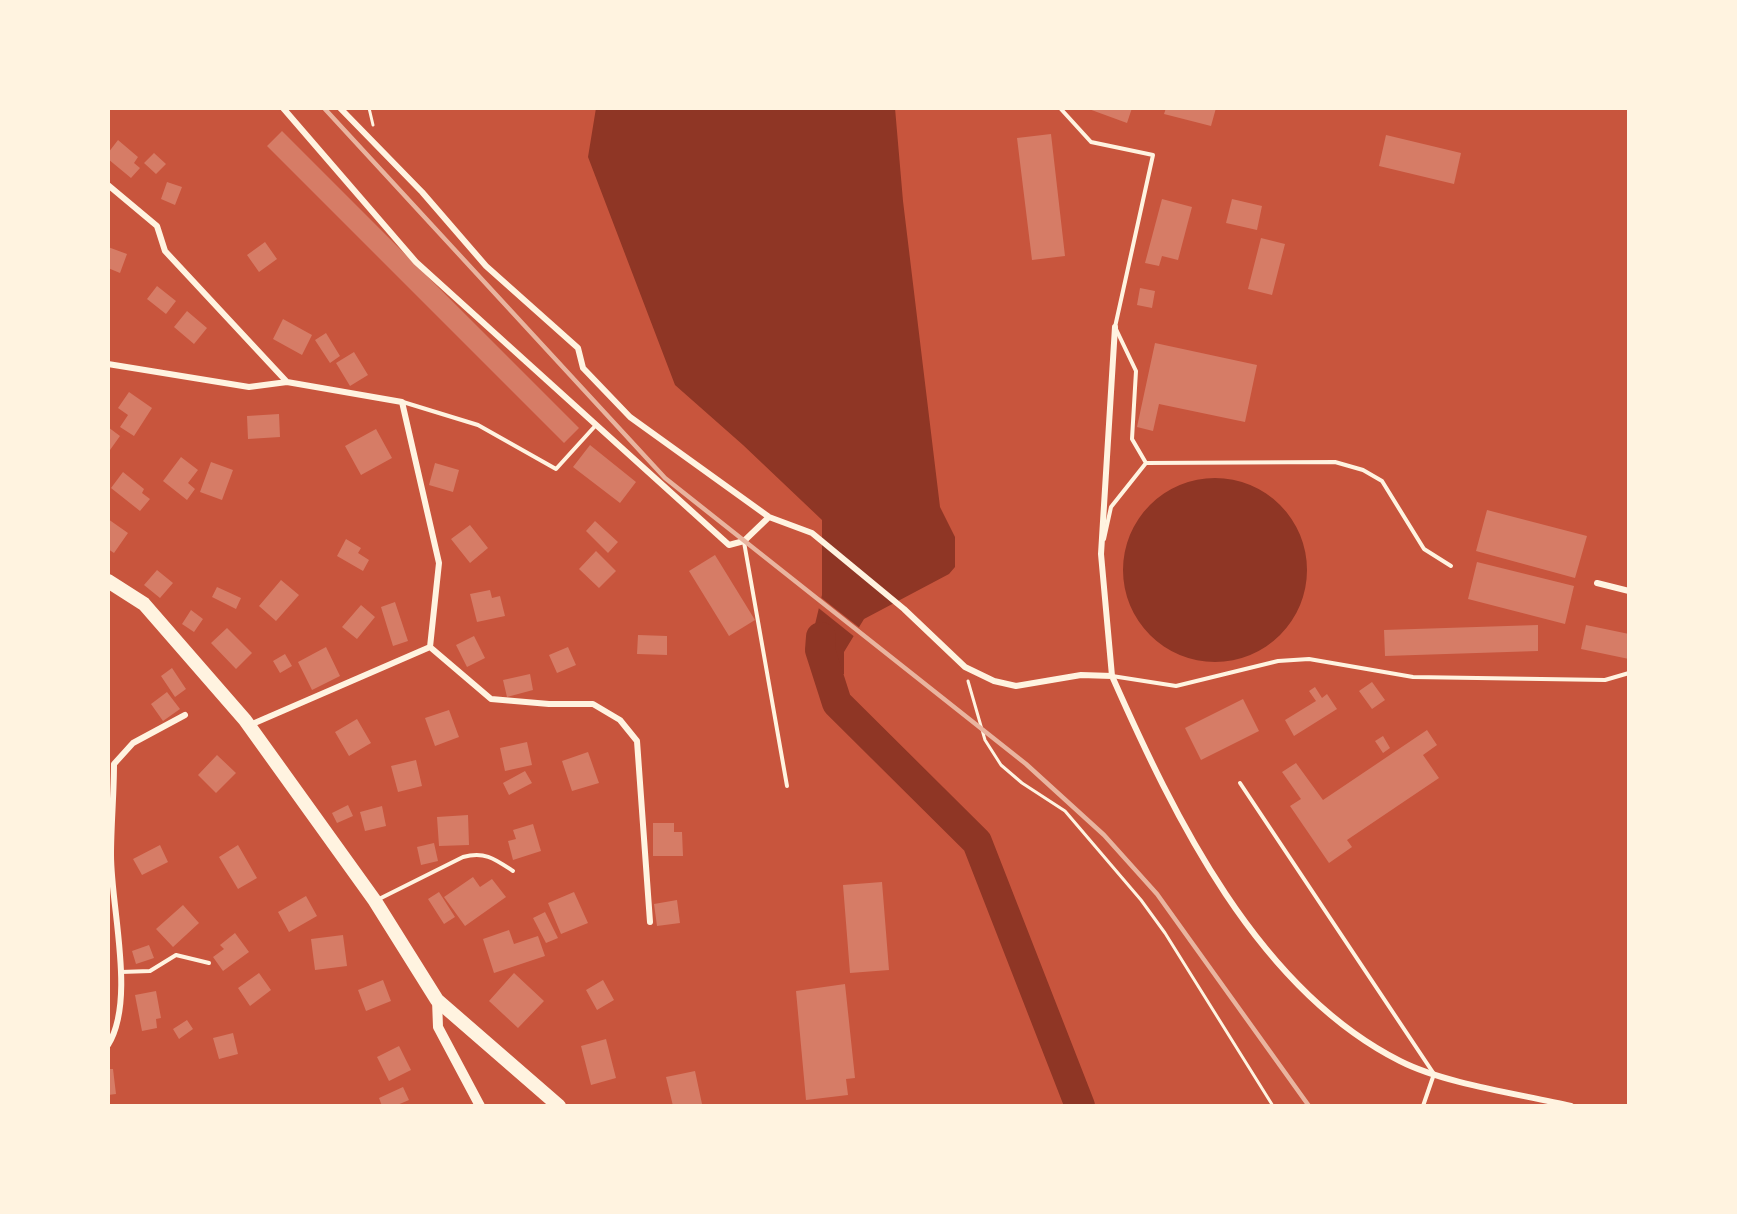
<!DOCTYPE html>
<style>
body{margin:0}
#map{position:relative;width:1737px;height:1214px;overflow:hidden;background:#c8553d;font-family:Merriweather,serif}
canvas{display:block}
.frame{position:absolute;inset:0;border:110px solid #fff3e0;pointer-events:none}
</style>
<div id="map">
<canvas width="1737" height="1214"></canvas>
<div class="frame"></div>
</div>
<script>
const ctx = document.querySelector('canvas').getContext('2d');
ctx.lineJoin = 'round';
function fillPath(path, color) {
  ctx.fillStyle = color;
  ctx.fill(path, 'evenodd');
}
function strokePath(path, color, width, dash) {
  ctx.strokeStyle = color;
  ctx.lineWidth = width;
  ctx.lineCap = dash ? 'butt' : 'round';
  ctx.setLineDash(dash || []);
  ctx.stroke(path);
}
fillPath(new Path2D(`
 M596,108H895L903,201L940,507L955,537V567L949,574L864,619L844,652V674L815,677L812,637L822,595V520L743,445L675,385L588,157Z
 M1123 570a92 92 0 1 1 184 0a92 92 0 1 1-184 0Z`), '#8f3625');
fillPath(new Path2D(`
 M819,596L861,629L856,638L816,606Z`), '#c8553d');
strokePath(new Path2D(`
 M821,637L820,650L837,703L977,842L1080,1106`), '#8f3625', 30);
fillPath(new Path2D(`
 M1086,108H1132L1127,123Z
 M1166,108H1216L1211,126L1164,114Z
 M282,131L579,428L564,443L267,146Z
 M1051,134L1065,256L1032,260L1017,138Z
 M1386,135L1461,153L1454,184L1379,166Z
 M118,140L138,157L134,163L140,168L131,178L108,159V153Z
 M154,153L166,164L156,174L144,163Z
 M167,182L182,187L175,205L161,199Z
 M1162,199L1192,207L1178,260L1162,256L1159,266L1145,263Z
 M1232,199L1262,206L1257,230L1226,223Z
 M1261,238L1285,244L1272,295L1248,289Z
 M265,242L277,259L259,272L247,255Z
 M108,247L127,254L120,273L108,268Z
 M157,286L176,301L166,314L147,299Z
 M1140,288L1155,291L1152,308L1137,305Z
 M187,311L207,328L194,344L174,327Z
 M283,319L312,335L302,355L273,339Z
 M326,333L340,356L330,363L315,340Z
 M1155,343L1257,365L1245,422L1159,404L1153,431L1137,427Z
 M354,352L368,375L350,386L336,363Z
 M129,392L152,408L134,436L120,427L128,415L118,408Z
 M279,414L280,437L248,439L247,416Z
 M108,427L120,436L110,450L108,449Z
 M376,429L392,458L361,475L345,446Z
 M590,445L636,482L620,503L573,467Z
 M181,457L198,470L188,483L195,489L187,500L163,481Z
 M211,462L233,470L222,500L200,492Z
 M435,463L459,470L453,492L429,485Z
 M123,472L144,489L142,493L150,499L140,511L111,488Z
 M1487,510L1587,536L1575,578L1476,551Z
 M108,519L128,533L114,553L108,549Z
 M595,521L618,542L608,553L586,531Z
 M470,525L488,548L470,563L451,539Z
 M346,539L361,548L358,553L369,560L363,571L337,556Z
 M596,551L616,571L599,588L579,569Z
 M715,555L755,620L729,636L689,571Z
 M1477,562L1574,586L1565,624L1468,599Z
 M157,570L173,583L160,598L144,585Z
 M281,580L299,595L276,621L259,606Z
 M217,587L241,598L236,609L212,597Z
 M490,590L492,598L500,596L505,616L477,622L470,594Z
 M395,602L408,641L393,646L381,607Z
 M361,605L375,617L357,639L342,627Z
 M191,610L203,619L194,632L182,624Z
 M1538,625V651L1385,656L1384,630Z
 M1586,625L1629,634V659L1581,649Z
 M227,628L252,653L236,669L211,643Z
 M638,635L667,636V655L637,654Z
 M474,636L485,658L467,667L456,645Z
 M326,647L340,676L312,690L298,662Z
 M568,647L576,665L557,673L549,655Z
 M285,654L292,666L280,673L273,661Z
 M172,668L186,689L175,697L161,676Z
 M530,674L533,690L507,697L503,680Z
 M1372,682L1385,700L1372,709L1359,691Z
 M1315,687L1322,698L1327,694L1337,709L1294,736L1285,720L1316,701L1309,691Z
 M167,692L180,709L163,721L151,704Z
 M1243,699L1259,731L1201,760L1185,728Z
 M449,710L459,737L435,746L425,718Z
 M357,719L371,743L349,756L335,732Z
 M1427,730L1437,745L1423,755L1439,778L1347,840L1352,847L1329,863L1290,806L1301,799L1282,772L1296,763L1323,800Z
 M1383,736L1390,748L1383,753L1375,741Z
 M527,742L532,765L505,771L500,748Z
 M588,752L599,783L572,791L562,761Z
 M217,755L236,773L216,793L198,775Z
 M416,760L422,786L398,792L391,766Z
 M525,771L532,783L509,795L503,783Z
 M348,805L353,816L337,823L332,813Z
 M382,806L386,826L365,831L360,812Z
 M468,815L469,845L439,846L437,817Z
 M653,823H674V832H682L683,856H653Z
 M533,824L541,851L513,860L508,841L516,839L513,830Z
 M434,843L438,861L421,865L417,847Z
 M160,845L168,862L142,875L133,859Z
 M238,845L257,878L238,889L219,857Z
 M473,877L480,887L492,879L506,897L465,926L444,897Z
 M882,882L889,970L850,973L843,885Z
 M439,892L455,917L444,924L428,899Z
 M574,892L588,923L561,934L548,903Z
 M306,896L317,916L289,932L278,912Z
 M677,900L680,923L657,926L654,904Z
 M183,905L199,923L173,947L156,929Z
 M545,912L558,938L546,943L533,918Z
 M509,930L514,944L538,936L545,956L494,973L483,939Z
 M235,933L249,952L223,971L213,957L224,949L220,945Z
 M343,935L347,966L315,970L311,939Z
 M149,945L154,958L136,964L132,951Z
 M259,973L271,990L250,1006L238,988Z
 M514,973L544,1001L518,1028L489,1001Z
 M383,980L391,1001L366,1011L358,990Z
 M603,980L614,1000L597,1010L586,990Z
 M845,984L855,1078L846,1079L848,1095L806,1100L796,991Z
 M156,991L161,1018L156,1019L157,1028L142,1031L135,995Z
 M187,1020L193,1029L179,1039L173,1029Z
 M233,1033L238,1054L219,1059L213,1038Z
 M606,1039L616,1078L591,1085L581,1046Z
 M399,1046L411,1070L389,1081L377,1057Z
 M108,1069H113L116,1094L108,1095Z
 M695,1071L702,1104L673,1106L666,1077Z
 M403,1087L409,1100L395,1106H382L379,1098Z`), '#d67c66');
strokePath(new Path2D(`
 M369,108L373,125
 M968,681L985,740L1001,765L1022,783L1065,811L1141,900L1165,933L1273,1106`), '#fff3e0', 3);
strokePath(new Path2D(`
 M1060,108L1091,142L1153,155L1115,327L1136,371L1132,439L1146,463
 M403,402L478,425L556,469L596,425
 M1104,539L1111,507L1146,463L1335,462L1363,470L1382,481L1424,549L1451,566
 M744,542L787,786
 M1112,676L1176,686L1278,661L1309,659L1413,677L1605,680L1629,673
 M1240,783L1434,1074L1423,1106
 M377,900L463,857C485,851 495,859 513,871
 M121,972L150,971L176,955L209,963`), '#fff3e0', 4);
strokePath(new Path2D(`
 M283,108L416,262L729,545L744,541L769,517
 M340,108L422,192L486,266L578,348L583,368L630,417L769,517L812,533L904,609L965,667L994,681L1016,686L1081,675L1112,676C1174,816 1257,989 1400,1061C1445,1084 1520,1094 1571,1106
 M108,185L157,226L165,251L287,382L402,402L439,563L430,647
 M108,364L249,387L287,382
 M1597,583L1629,591
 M1112,676L1101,554L1115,327
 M250,725L430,647L491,699L549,704H593L620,720L637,741L650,922
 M108,1045C136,1000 111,909 111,855C111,825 114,794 114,764L133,743L185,715`), '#fff3e0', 6);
strokePath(new Path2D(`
 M437,1000L438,1027L480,1106`), '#fff3e0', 10);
strokePath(new Path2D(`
 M108,581L144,604L245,720L375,901L437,1000L559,1106`), '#fff3e0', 14);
strokePath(new Path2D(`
 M324,108L665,478L1026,764L1104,835L1157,894L1309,1106`), '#e9b49f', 4.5);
</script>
